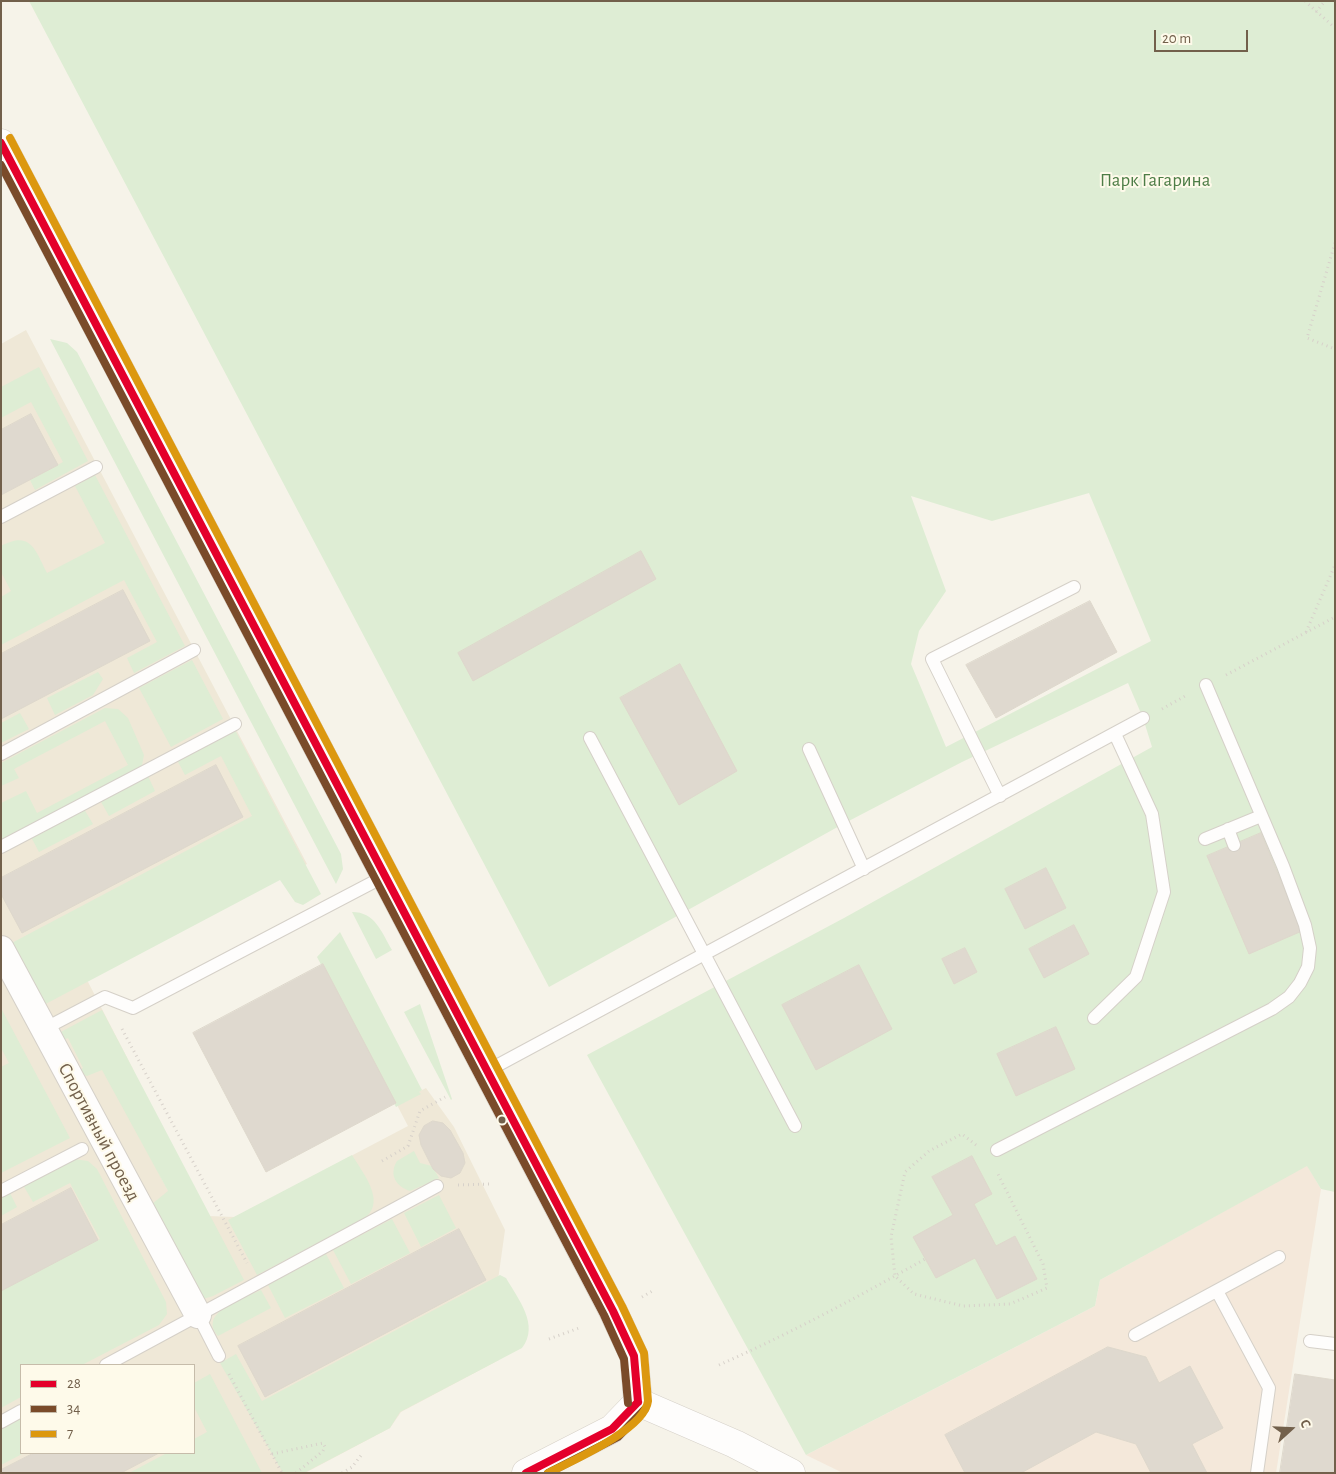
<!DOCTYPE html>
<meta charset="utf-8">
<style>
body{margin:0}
#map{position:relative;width:1336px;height:1474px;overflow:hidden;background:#f6f3e9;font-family:"Alegreya Sans",sans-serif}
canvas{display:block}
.frame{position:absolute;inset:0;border:2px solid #72604b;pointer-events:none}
.legend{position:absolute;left:20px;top:1364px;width:175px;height:90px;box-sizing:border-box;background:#fefaea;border:1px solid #c6bcaa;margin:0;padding:6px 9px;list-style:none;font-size:15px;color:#72604b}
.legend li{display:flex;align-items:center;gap:10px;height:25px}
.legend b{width:25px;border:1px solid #c6bcaa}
.north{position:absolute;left:1266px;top:1404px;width:50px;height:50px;-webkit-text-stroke:4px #fefaea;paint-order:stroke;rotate:70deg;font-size:14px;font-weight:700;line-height:20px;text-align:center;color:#72604b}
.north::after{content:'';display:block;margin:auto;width:18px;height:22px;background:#72604b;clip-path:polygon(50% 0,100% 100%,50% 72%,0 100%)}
.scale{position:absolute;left:1154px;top:30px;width:94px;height:22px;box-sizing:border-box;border:2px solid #72604b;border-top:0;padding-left:6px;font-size:15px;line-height:18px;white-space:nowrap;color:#72604b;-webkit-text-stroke:4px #fefaea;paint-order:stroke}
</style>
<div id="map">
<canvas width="1336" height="1474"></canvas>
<div class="frame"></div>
<ul class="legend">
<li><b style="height:6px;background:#e4002b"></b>28</li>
<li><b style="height:6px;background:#7a4b2a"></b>34</li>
<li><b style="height:6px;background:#dc980f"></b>7</li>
</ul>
<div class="north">С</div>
<div class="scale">20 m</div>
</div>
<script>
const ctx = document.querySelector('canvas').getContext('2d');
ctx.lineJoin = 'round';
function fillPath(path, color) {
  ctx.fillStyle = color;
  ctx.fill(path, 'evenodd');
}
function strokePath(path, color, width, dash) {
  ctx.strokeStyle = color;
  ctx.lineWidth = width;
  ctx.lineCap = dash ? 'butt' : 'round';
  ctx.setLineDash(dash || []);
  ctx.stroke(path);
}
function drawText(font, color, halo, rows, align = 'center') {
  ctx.font = font + ' "Alegreya Sans",sans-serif';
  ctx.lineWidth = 4;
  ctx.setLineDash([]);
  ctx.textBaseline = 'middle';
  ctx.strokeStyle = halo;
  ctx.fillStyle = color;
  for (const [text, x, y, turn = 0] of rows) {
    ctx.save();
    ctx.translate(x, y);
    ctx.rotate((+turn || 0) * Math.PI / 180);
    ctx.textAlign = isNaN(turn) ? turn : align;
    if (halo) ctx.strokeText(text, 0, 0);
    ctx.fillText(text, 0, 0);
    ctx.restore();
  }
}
fillPath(new Path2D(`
 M26,330L307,864L87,980L134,1071L118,1096L181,1215L235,1217L408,1126L396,1103L426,1088L454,1127L505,1230L498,1280L499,1360L401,1412L390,1428L305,1473H1V344ZM21,1365H194V1453H21Z`), '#efe8d7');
fillPath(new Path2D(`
 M1307,1165L1321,1189L1276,1473H843L806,1455L1095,1306L1100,1280Z`), '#f4e8da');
fillPath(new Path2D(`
 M29,1H1335V1192L1321,1189L1307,1166L1100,1280L1095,1306L806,1455L587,1055L844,918L1152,747L1143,718L1128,683L962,762L843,824L549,987ZM1089,493L1151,641L946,747L911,664L919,631L946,591L911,496L992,521Z
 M50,339L67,343L77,352L341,854L343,869L336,884Z
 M39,367L88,461L35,490L30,480L63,462L31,402L1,418V387Z
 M95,475L185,646L134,673L127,658L157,642L124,580L1,645V597L11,591L1,572V546C31,530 35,550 47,573L105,543L75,486Z
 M192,660L223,719L171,747L139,688Z
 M98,672L103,679L93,695L55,715L47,698Z
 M105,708L118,709L128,718L144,755L142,765L137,772L1,842V803L26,791L37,813L128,765L105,721L14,769L19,778L1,786V763Z
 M20,713L29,729L1,743V723Z
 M235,730L321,894L303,905L295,902L280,880L38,1008L6,946L252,816L221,756L185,775L177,760Z
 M148,776L155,791L109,816L100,800Z
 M84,809L93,824L39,852L31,837Z
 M352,912C375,912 381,931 392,950L376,959Z
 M340,932L422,1090L419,1092L421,1094L396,1107L317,957Z
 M420,1004L452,1099L451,1100L404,1012Z
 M1,1008L70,1138L1,1173V1067L9,1063L1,1048Z
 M102,1010L244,1280L213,1296L203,1299L152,1204L168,1191L102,1070L87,1076L76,1072L83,1068L68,1038L61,1041L57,1034Z
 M414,1151L420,1163L432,1166L439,1178L410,1191C395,1186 389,1174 397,1161Z
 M352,1155C362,1172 386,1200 366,1217L257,1275L228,1220Z
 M74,1159L88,1161L97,1169L166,1302L167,1314L159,1325L82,1365H21V1397L1,1408V1291L100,1239L70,1183L33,1202L23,1185Z
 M10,1193L17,1207L1,1216V1197Z
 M439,1195L456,1228L421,1247L404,1213Z
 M392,1219L410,1253L351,1284L333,1250Z
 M326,1254L344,1288L285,1318L268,1285Z
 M500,1275L506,1278C518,1299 540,1325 522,1348L400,1412L390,1428L304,1473H283L220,1363L236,1354L262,1401Z
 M261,1290L271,1308L218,1336C197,1312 245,1298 261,1290Z
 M210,1374L262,1473H129L167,1453H194V1439L207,1432L194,1407V1383Z
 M21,1418V1453H24L1,1465V1428Z`), '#deedd4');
const building = new Path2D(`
 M31,414L58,465L1,495V430Z
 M641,551L656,579L473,681L458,653Z
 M123,590L150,641L1,719V654Z
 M1090,601L1117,652L996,718L966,665Z
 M680,664L737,771L679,805L620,698Z
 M216,765L243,817L22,933L1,894V878Z
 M1261,833L1302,931L1249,954L1207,856Z
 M1046,868L1066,908L1025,929L1005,889Z
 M1074,925L1089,954L1044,978L1029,949Z
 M965,948L977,972L954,984L942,959Z
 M323,964L396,1103L266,1172L193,1033Z
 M859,965L892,1029L816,1070L782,1005Z
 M1056,1027L1075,1069L1016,1096L997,1054Z
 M433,1121L443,1123L450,1130L463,1153L465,1163L460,1173L451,1178L441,1176L433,1169L421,1145L419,1135L424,1126Z
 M972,1156L992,1194L974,1204L996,1246L1015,1236L1037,1279L997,1299L975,1258L936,1278L913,1237L953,1215L932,1177Z
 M71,1188L98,1240L1,1291V1225Z
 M459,1229L486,1280L265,1397L238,1346Z
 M1108,1347L1146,1357L1159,1383L1190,1366L1223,1428L1192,1444L1207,1473H1151L1136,1444L1096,1432L1021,1473H965L945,1435Z
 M1295,1374L1335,1380V1473H1280Z
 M34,1453H159L121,1473H1V1470Z`);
fillPath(building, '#dfd9cf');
strokePath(building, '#ded8cc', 1);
const service = new Path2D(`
 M1,517L96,467
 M590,738L795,1126
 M809,749L864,869
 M1,754L194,650
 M1000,796L932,659L1074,587
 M1228,829L1234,845
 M1205,839L1261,816
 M1,847L235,724
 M1094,1018L1136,977L1164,892L1152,814L1115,734
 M44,1029L105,997L133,1008L385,876
 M487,1071L1143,718
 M997,1150L1272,1009L1289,997L1300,983L1308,967L1310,948L1305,925L1283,866L1206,685
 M1,1191L82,1149
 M1217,1291L1269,1388L1257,1473
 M198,1315L219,1356
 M1135,1335L1279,1257
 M1310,1341L1335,1344
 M106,1365L437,1186
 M1,1422L21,1411`);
const minor = new Path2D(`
 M1,949L198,1315`);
const tertiary = new Path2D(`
 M638,1402L735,1444L791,1473`);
const secondary = new Path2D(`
 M1,143L613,1311L634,1356L638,1402L612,1429L526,1473`);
strokePath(service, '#d5d0c8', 14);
strokePath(minor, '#d5d0c8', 28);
strokePath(tertiary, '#d5d0c8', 29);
strokePath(secondary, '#d6d0c7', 29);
strokePath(new Path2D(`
 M1305,1L1335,28
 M1316,12L1325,1
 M1335,243L1307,338L1335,349
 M1306,632L1335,565
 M1226,675L1335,617
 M1162,709L1187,695
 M122,1029L247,1263
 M976,1145L962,1134L929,1151L905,1172L891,1237L895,1276L914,1294L963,1306L1010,1304L1047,1288L1043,1264L997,1172
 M382,1161L408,1146L420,1111L445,1097
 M458,1185L490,1184
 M642,1297L654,1290
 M549,1339L579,1328
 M719,1365C789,1334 858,1297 925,1259
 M229,1374L282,1473
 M272,1454L323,1443L325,1447L323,1451L296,1473
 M342,1473L352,1467L363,1453`), '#d7d1ca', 3, [1, 4]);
strokePath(service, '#fefdfc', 12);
strokePath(minor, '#fefdfc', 26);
strokePath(tertiary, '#fefdfc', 28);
strokePath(secondary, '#fefdfc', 28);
strokePath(new Path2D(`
 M1,143L613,1311L634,1356L638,1402
 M526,1473L612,1429L638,1402`), '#e4002b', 8);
strokePath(new Path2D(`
 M1,165L604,1315L624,1359L628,1403
 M548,1473L618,1437L645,1409`), '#7a4b2a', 8);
strokePath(new Path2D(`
 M10,138L622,1306L644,1353L648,1401C645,1429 572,1461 548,1473`), '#dc980f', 8);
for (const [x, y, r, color] of [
 [502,1120,4.5,"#72604b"]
]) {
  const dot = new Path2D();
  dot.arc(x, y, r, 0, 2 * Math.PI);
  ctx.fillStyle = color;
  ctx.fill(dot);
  strokePath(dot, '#fefaea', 2);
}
drawText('19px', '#4d7d46', '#fefaea', [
 ["Парк Гагарина",1155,180]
]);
drawText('19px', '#72604b', '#fefaea', [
 ["Спортивный проезд",99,1132,62]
]);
</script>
